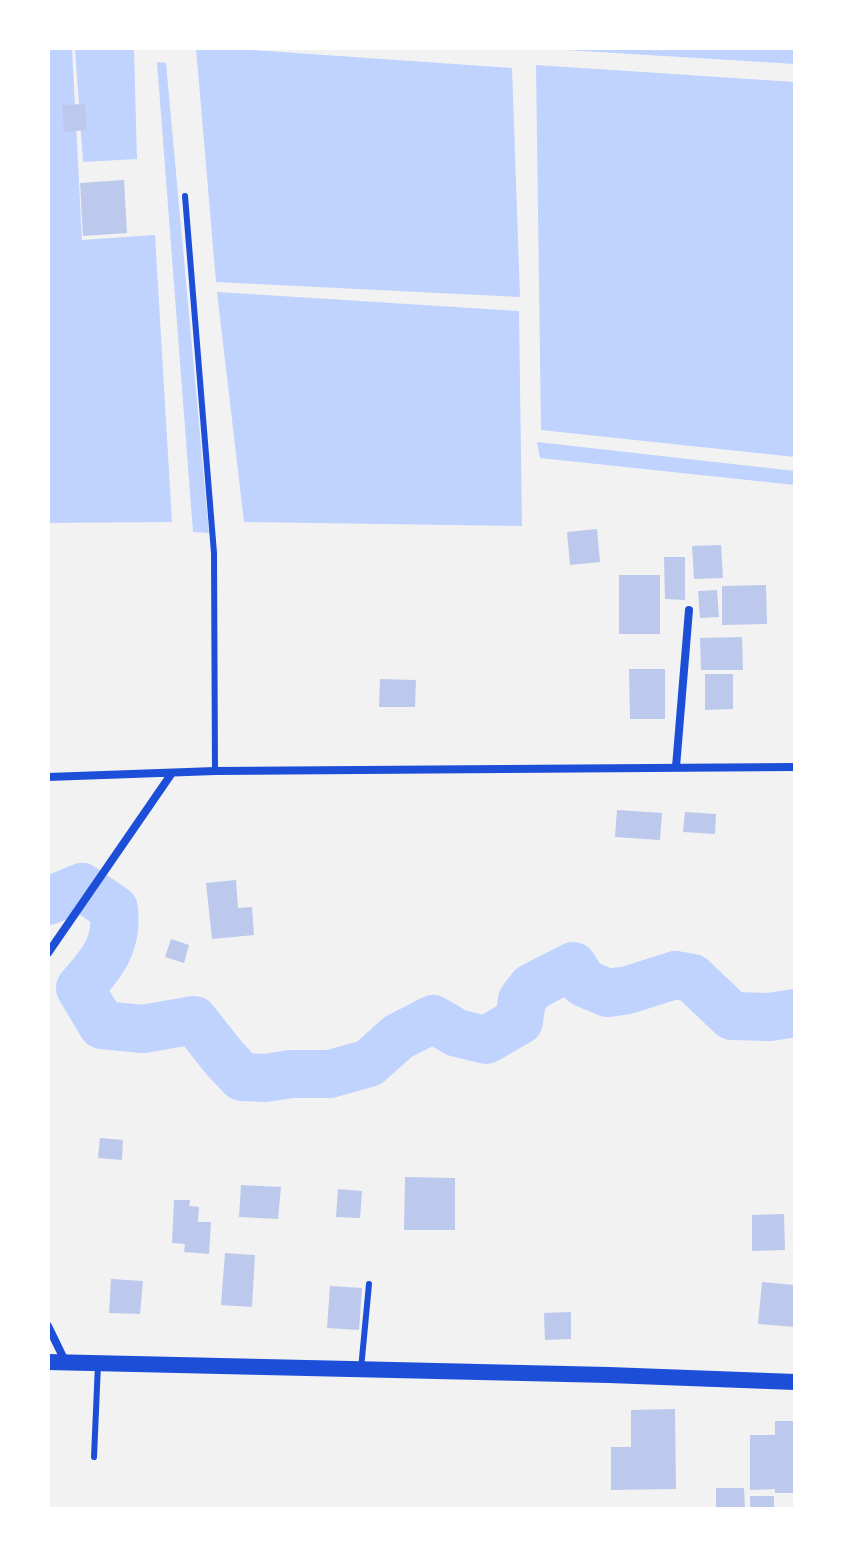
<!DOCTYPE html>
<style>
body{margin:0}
#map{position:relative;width:843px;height:1557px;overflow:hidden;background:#f2f2f2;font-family:"Playfair Display",serif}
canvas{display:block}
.frame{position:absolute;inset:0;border:50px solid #fff;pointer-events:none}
</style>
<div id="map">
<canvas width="843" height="1557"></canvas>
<div class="frame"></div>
</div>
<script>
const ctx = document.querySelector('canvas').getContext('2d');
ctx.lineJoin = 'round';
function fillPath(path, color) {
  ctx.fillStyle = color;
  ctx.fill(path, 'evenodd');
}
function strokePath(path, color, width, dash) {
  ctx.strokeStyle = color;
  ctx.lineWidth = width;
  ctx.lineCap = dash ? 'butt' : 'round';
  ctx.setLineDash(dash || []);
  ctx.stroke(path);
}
fillPath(new Path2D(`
 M48,48H72L82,240L155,235L172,522L48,523Z
 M75,48L134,50L137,159L83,162Z
 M196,48H224L512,68L520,297L216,282Z
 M533,48H795V64Z
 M157,62L166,63L209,533L193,532Z
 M536,65L795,82V457L541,430Z
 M217,292L519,311L522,526L244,522Z
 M537,442L795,471V485L540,458Z`), '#bfd3fe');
strokePath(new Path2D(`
 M48,901L82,887L114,909C118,945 102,963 80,988L102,1025L143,1029L194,1020L224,1058L242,1077L265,1078L291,1074H330L369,1063L398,1037L433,1019L457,1033L486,1040L519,1021L522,1000L532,987L573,966L584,983L608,993L628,990L675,975L692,978L732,1016L770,1017L795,1013`), '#bfd3fe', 48);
fillPath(new Path2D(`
 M85,104L87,130L64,132L62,105Z
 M124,180L127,233L83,236L80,183Z
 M597,529L600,562L570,565L567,532Z
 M721,545L723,578L694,579L692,546Z
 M664,557H685V600L665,599Z
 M619,575H660V634H619Z
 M766,585L767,624L722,625V586Z
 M717,590L719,617L700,618L698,591Z
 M742,637L743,670H701L700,638Z
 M629,669H665V719H630Z
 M705,674H733V709L705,710Z
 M380,679L416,680L415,707H379Z
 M617,810L662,813L660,840L615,837Z
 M685,812L716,814L715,834L683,832Z
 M236,880L238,908L252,907L254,935L212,939L206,883Z
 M171,939L189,945L184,963L165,957Z
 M100,1138L123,1140L122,1160L98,1158Z
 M405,1177L455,1178V1230H404Z
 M241,1185L281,1187L278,1219L239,1217Z
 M338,1189L362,1191L360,1218L336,1217Z
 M174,1200H190L189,1206L199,1207L198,1222H211L209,1254L184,1252L185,1244L172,1243Z
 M784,1214L785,1250L752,1251V1215Z
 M225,1253L255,1255L252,1307L221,1305Z
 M111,1279L143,1281L140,1314L109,1313Z
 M762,1282L795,1285V1327L758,1324Z
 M330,1286L362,1288L359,1330L327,1328Z
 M571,1312V1339L545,1340L544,1313Z
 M675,1409L676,1489L611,1490V1447H631V1410Z
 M775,1421H795V1493H775V1489L750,1490V1435H775Z
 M716,1488H744L745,1509H716Z
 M750,1496H774V1509H750Z`), '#bdc9ec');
strokePath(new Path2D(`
 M185,196L214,553L215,771
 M361,1369L369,1284
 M94,1457L98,1364`), '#1d4ed8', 6);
strokePath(new Path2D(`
 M676,767L689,610
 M48,777L215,771L795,767
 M48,953L172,773
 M48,1326L65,1361`), '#1d4ed8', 8);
strokePath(new Path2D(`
 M48,1362L609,1375L795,1382`), '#1d4ed8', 16);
</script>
